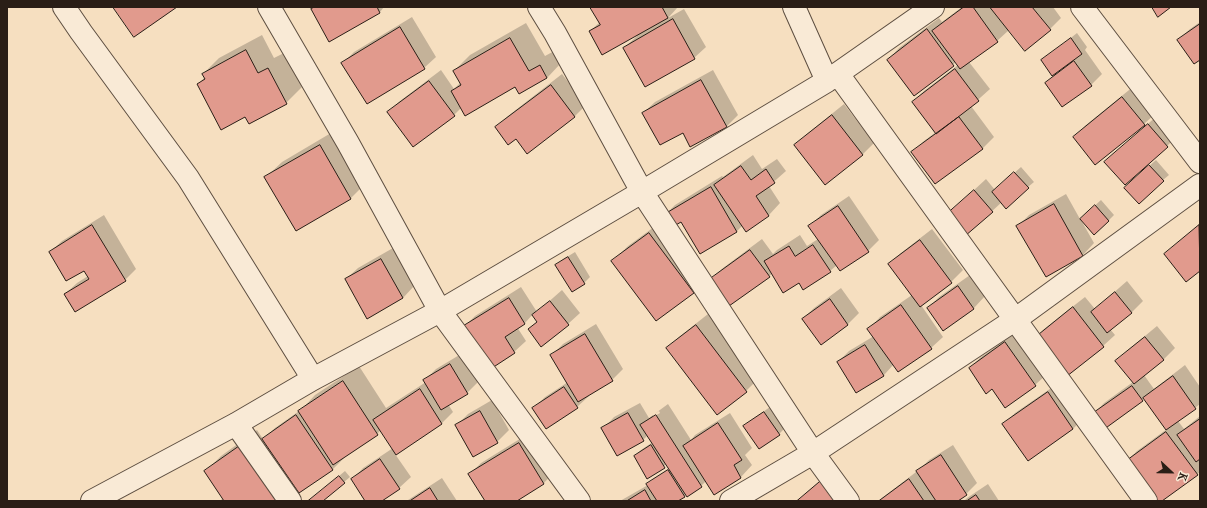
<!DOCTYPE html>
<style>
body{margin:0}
#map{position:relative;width:1207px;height:508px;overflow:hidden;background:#f6dfc0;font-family:"IM FELL French Canon",serif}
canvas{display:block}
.frame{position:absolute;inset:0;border:8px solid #2a1e16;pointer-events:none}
.north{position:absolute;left:1151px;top:452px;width:40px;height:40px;-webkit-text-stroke:3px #f9ead6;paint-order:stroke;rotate:112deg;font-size:11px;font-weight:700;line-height:16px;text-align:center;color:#2a1e16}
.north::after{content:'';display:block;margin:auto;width:14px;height:18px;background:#2a1e16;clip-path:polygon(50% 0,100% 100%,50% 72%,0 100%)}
</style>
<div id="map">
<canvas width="1207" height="508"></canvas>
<div class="frame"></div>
<div class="north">K</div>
</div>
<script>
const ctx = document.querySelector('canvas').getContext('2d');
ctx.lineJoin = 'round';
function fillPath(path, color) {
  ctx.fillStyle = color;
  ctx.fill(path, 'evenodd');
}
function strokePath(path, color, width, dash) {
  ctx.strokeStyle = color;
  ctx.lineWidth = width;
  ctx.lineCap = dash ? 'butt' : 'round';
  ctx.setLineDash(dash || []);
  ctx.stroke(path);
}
fillPath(new Path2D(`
 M315,7H384L380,12L329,40L312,10Z
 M591,7H678L668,18L684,9L706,47L694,58L624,48L637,36L590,31L600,22Z
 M962,7H1053L1061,18L1050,29L1009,30L997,41L969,62L990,89L971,106L994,137L982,149L913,152L924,141L936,132L913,102L924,91L958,65L956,62L914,95L888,60L899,48L939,18L942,22Z
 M412,17L436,57L424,68L343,63L354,52Z
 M1200,22V58L1178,40L1190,29Z
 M526,23L545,56L556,50L562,62L547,78L516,86L461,108L454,115L388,112L400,101L441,70L454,89L461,82L454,71L470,55Z
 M1077,33L1087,47L1085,50L1102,74L1091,85L1046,83L1053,76L1042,61Z
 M262,35L274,58L284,53L302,87L286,103L245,116L198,84L205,77L203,74L219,58Z
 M713,70L738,115L726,127L683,131L643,113L655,102Z
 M562,74L586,105L574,117L516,137L496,127L508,116Z
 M1134,86L1156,113L1144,124L1096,163L1074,137L1086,125Z
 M844,104L874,143L863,154L825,183L795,145L807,134Z
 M1160,113L1178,135L1167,146L1106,162Z
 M336,130L367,182L351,198L297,230L266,177L282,162Z
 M753,155L762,169L777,159L786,171L769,186L780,203L769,215L746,230L743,225L737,231L700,253L681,221L671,226L709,276L693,292L613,261L628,246L665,219L663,217L675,205L722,176L723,177Z
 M1156,160L1169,175L1163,180L1131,182Z
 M1021,167L1034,182L1028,187L1002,202L966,235L948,214L986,179L995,190Z
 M1066,194L1080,219L1101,200L1114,215L1108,221L1081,220L1094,243L1083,255L1046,276L1018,226L1029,215Z
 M849,196L879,240L868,251L837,265L830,271L799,282L773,273L769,276L711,279L723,268L762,239L773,254L777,250L800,235L807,246L818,239L809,227L821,215Z
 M104,215L136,269L125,280L65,294L77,283L88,276L85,270L50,252L62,241Z
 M1200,224V270L1186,281L1165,254L1177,243Z
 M932,229L963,270L951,282L921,305L943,337L931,348L894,364L884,375L856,392L838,362L849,351L874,336L869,329L880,317L912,295L889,264L901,253Z
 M393,248L414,286L403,298L346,279L358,268Z
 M575,252L590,277L584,283L557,265L562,260Z
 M970,275L985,296L974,308L943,330L928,308L939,297Z
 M1127,281L1143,301L1132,312L1110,329L1115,335L1103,346L1062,379L1033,341L1044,329L1085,297L1095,309Z
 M521,287L537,312L562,290L580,313L568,324L542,345L529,329L538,321L533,314L525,323L517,327L526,341L514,352L464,327L475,316Z
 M841,288L859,313L848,324L821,344L803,319L814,308Z
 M708,314L757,380L746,391L667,348L679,337Z
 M596,324L623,369L612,380L588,395L589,396L577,407L534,408L545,397L568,382L552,355L563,344Z
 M1157,326L1175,348L1163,360L1144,375L1154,389L1185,365L1200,387V404L1178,421L1184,429L1200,416V472L1161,501L1126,462L1137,451L1167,429L1144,398L1142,400L1093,415L1104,403L1133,382L1117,361L1128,350Z
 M1017,332L1047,374L1035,385L970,368L981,357Z
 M461,354L478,382L467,393L448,404L453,412L442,423L395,454L411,477L399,488L380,501H366L352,480L363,468L393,448L381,430L377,434L343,457L344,458L333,469L301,491L292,501H219L224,498L206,471L221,456L257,430L263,439L275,428L302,409L315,395L359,366L386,408L426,382L425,380L436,369Z
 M1060,382L1084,417L1073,429L1028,460L1004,424L1015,413Z
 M492,400L509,430L497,442L456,426L468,414Z
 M640,403L649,418L668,404L691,440L695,435L730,413L752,448L745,455L752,465L741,477L714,494L706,481L701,486L676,501H620L648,485L653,479L670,468L667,464L648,477L635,456L641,450L653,442L648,435L643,440L603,429L614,417ZM659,411L660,413L653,417V415Z
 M770,407L785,428L779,434L759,448L745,426L750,421Z
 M531,432L555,471L544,483L515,501H486L469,475L481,463Z
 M953,445L977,483L966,494L956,501H878L920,469L929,460Z
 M834,469L861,501H798L806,493Z
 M345,471L350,477L344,482L321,501H309Z
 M442,478L457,501H406L408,500Z
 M988,484L999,501H964L967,498Z`), '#0003');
const building = new Path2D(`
 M113,7H177L134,37Z
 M315,7H377L380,13L329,42L311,9Z
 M590,7H662L668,18L602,55L589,31L600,25Z
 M964,7H973L998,42L960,69L932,31Z
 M990,7H1032L1051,30L1025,51Z
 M1152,7H1171L1158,17Z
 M673,19L695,59L645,87L623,48Z
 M1200,24V60L1194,64L1177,40Z
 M400,27L425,69L367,104L341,63Z
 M927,29L954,66L914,96L887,60Z
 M510,38L529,71L540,65L547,78L519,94L515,87L465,116L451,91L461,85L453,71Z
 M1071,38L1082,54L1052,76L1041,60Z
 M246,50L258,73L268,68L287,104L249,124L245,117L221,130L197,84L205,79L202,74Z
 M1074,61L1092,86L1062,107L1045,83Z
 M955,69L979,101L936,134L912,102Z
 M701,80L727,127L690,147L683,133L660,145L642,113Z
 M429,81L455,116L413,147L387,112Z
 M551,85L575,117L527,154L516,139L508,145L495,127Z
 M1122,97L1145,125L1095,165L1073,137Z
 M832,115L863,155L825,185L794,145Z
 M959,117L983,149L935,184L911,152Z
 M1148,124L1168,147L1125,185L1104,162Z
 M320,145L351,199L296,231L264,177Z
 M1149,165L1164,181L1139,204L1124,188Z
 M741,166L751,180L766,169L775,183L756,196L769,216L746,232L714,185Z
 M1014,172L1029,188L1006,209L992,192Z
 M711,187L737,232L700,254L681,222L669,229L662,216Z
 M974,190L993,212L965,236L947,214Z
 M1054,204L1083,256L1046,277L1016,226Z
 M1095,205L1109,221L1094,235L1080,219Z
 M838,206L869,252L840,271L808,226Z
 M92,225L126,281L75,312L64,294L89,279L84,271L66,281L49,252Z
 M1199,225L1200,271L1186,282L1164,254Z
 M649,233L694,293L656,321L611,261Z
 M920,240L952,283L920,307L888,264Z
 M813,245L831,272L803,290L799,283L783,293L764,261L789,246L795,256Z
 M750,250L770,277L729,306L710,279Z
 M568,257L585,284L572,292L555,265Z
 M381,259L403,298L367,319L345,279Z
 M958,286L974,309L943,331L927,308Z
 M1115,292L1132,313L1107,333L1091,312Z
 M509,298L525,324L505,337L515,353L489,370L462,327Z
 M830,299L848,325L821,345L802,319Z
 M550,301L569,325L541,347L528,329L537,322L532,315Z
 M901,305L932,349L898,372L867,329Z
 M1073,307L1104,347L1062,380L1031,341Z
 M696,325L747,392L717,415L666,348Z
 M585,334L613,381L578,402L550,355Z
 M1145,337L1164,360L1134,384L1115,361Z
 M1005,342L1036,386L1005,408L992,389L986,394L969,368Z
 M865,345L884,376L856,393L837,362Z
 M450,364L468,394L441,410L423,380Z
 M1173,376L1196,409L1166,430L1143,398Z
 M343,381L378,435L333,465L298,411Z
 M1132,386L1143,401L1103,430L1092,414Z
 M564,387L578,408L546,429L532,408Z
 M420,389L442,424L396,455L373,420Z
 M1048,392L1073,429L1028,461L1002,424Z
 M480,411L498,443L473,457L455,425Z
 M764,412L780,435L759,449L743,426Z
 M628,413L644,441L617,456L601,428Z
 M296,415L333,470L299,493L262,439Z
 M656,415L702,487L687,497L640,425Z
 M1200,419V459L1196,462L1177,435Z
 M718,423L742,460L734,465L741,478L714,495L683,446Z
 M1166,432L1198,475L1162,501H1153L1125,462Z
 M519,443L544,484L517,501H485L468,474Z
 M241,445L281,501H224L204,471Z
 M651,445L665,468L647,479L634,456Z
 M941,455L967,495L958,501H936L916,471Z
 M380,459L400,489L382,501H365L351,479Z
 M668,470L685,497L678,501H657L646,484Z
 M339,476L345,483L323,501H308Z
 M909,479L924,501H879Z
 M822,480L840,501H797Z
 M430,488L438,501H410Z
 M645,490L651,501H627Z
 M976,495L980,501H967Z`);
fillPath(building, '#e19a8d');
strokePath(building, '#2a1e16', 1);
const minor = new Path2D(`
 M64,7L81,32L188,178L313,379
 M269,7L348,143L440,311L579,501
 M539,7L555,33L642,192L813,453L848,501
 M794,7L827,81
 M1082,7L1200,162
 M838,74L1146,501
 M236,424L290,501
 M92,501L236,424L313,379L440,311L642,192L827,81L933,7
 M731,501L813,453L1016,319L1200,185`);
strokePath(minor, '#5d4e40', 24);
strokePath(minor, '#f9ead6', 22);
</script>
